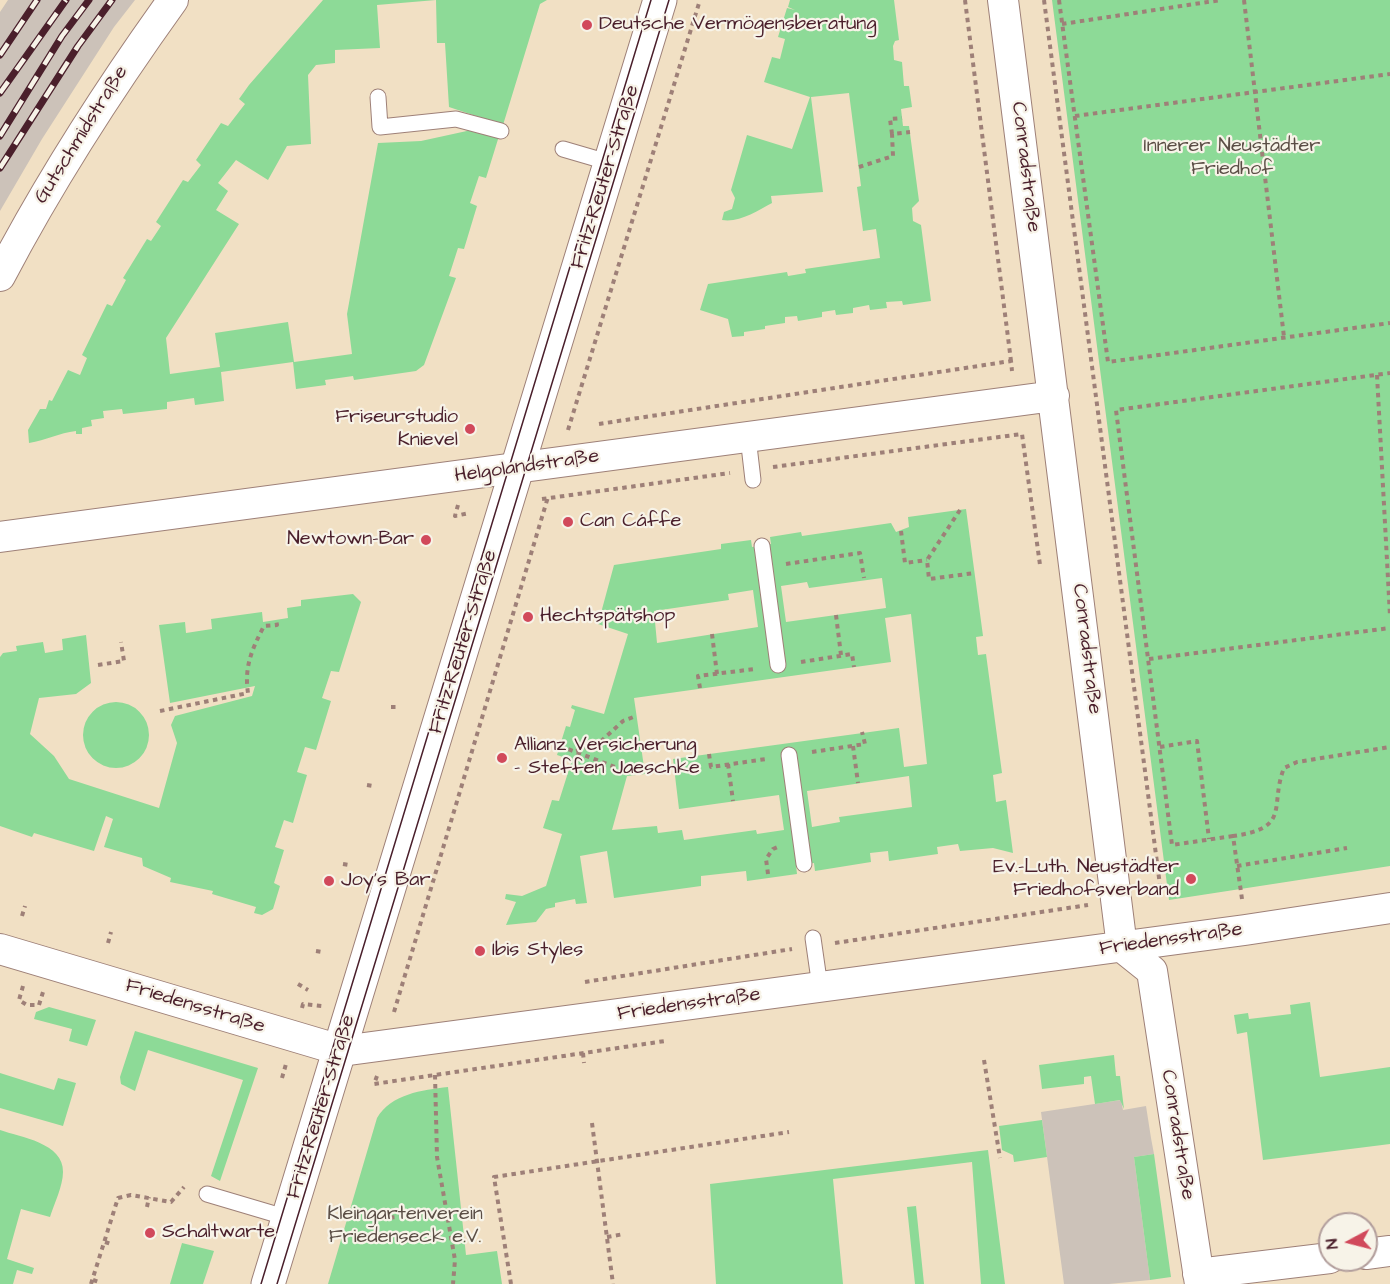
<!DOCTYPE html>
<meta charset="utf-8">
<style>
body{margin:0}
#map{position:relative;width:1390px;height:1284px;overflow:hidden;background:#f1e0c4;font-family:"Architects Daughter",sans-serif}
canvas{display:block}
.north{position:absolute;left:1318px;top:1212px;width:60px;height:60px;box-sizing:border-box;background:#f7f3e8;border:2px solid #b29e9c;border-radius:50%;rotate:263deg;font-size:16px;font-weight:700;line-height:24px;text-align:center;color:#4a1f2b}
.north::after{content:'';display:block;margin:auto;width:21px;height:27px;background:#d1495b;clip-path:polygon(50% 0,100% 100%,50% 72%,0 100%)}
</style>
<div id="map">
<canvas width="1390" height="1284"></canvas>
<div class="north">N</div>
</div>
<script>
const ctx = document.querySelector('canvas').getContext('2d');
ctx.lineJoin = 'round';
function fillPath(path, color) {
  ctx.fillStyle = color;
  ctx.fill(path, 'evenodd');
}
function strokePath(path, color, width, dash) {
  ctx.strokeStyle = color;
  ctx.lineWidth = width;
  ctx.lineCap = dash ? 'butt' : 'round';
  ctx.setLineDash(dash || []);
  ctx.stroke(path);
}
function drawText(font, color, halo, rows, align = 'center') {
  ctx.font = font + ' "Architects Daughter",sans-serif';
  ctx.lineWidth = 4.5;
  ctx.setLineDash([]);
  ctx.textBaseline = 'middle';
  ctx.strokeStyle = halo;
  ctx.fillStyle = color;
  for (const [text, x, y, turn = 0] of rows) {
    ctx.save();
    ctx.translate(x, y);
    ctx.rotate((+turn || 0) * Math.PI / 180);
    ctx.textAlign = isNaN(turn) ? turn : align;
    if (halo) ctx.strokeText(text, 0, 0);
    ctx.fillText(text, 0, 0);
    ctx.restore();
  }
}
fillPath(new Path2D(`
 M8,0H135L114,27L42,139L0,211V12Z
 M1121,1100L1123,1110L1146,1106L1151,1138L1154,1154L1134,1157L1150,1280L1109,1284H1064L1041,1112Z`), '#ccc2b9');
fillPath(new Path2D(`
 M323,0H547L540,4L503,125L449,107L445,43H437L436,0L377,5L380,48L335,50V63L316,65L308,75L311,144L287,146L268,180L236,160L218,183L228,191L216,210L239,224L166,338L170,374L220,367L215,333L288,322L294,362L352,354L347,314L378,143L421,141L476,129L499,136L486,178L479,176L470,203L477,206L464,249L458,248L449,276L456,278L424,365L416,371L354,380L353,376L325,380L326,385L296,389L293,362L221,372L224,401L195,405L194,398L167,402V409L123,414L122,409L103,411L104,418L91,420L92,426L82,428V434H76V431C59,433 46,440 29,443L28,430L40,409H46L49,400L52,401L68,370L80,375L87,358L82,355L107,304L112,306L126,280L123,278L147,239L151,241L161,226L156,222L183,180L188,182L201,165L196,160L221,123L228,126L245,104L239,99L249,85Z
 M790,0H894L899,40L895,41L893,46L894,60L902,62L904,86H909L912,107L901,109L903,126H909L919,201L912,208L913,221L921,225L931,301L903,305L902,301L886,302L887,308L870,310L869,305L853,308V313L836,315L835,310L822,312V317L798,321L797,316L785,317V323L765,326V329L744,332V336L732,337L728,319L700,310L708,284L787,272L788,276L806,273L805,269L880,258L876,229L863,231L857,187L861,186L849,93L811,97L823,192L771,196L772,203C757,211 739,223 722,220L724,212L732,209L735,198L731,190L747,135L792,149L810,97L764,82L772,57L780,59L785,39L778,37L787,8L795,10L788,7Z
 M1052,0H1390V866L1169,900Z
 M966,509L983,636L976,637L978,655L986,654L1002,773L993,775L996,802L1006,800L1013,853L993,848L960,851L958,844L937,847L938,854L889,861L888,851L870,853L871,862L815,871L814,863L796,865L797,874L747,881L746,871L701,876V886L614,898L607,851L580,856L587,903L576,904L575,899L555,903V907L546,909L536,922L506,925L516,902L505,899L506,894L522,896L546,886L562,834L543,828L552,800L559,801L572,760L557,755L566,726L570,727L575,710L571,708L572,705L604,714L628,634L598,624L614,565L721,549V544L751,540L752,547L771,544L770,537L801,532L802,536L891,523L896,532L909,527L908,517ZM882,578L886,608L786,622L781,586L807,582L809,588ZM753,590L758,627L657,643L654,611L729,600L728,594ZM911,614L927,764L904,767L899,728L673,759L679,809L779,795L784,830L757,834L756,830L684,840L682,830L658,833L657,826L612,830L627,776L645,774L634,698L891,662L885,618ZM909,776L912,807L839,817L840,822L812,827L807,791Z
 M353,594L361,602L339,672L331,671L322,698L331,701L316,750L305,747L297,772L307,775L293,823L284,820L275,847L284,850L274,883L280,886L273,909L262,915L254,913L256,907L212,894L213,891L170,882L171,878L143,866L142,858L104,847L113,819L106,816L94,851L34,833L32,837L0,826V657L3,653L17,651L16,646L43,642L45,653L63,650L62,639L86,635L91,683L76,694L39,698L30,734L54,756L69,779L159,808L177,743L171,725L175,716L252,696L255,686L170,703L159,625L185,622L186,633L212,629L211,619L262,612L263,622L288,618L287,608L301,606V600Z
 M83 735a33 33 0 1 1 66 0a33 33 0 1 1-66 0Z
 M1310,1002L1320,1077L1390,1067V1144L1263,1160L1247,1032L1237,1034L1234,1015L1248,1013L1249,1019L1291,1014L1290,1005Z
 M49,1007L96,1020L87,1046L69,1041L72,1029L34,1019L36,1012Z
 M135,1031L258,1068L220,1181L211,1176L243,1080L148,1050L135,1091L121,1084L120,1077Z
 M1114,1055L1116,1076H1120L1124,1109L1120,1100L1095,1104L1091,1076L1084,1077V1084L1042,1089L1039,1065Z
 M0,1073L54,1090L58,1078L76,1083L63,1126L0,1108Z
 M448,1087L466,1255L497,1251L502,1284H328L377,1118C391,1094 422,1090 448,1087Z
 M1042,1120L1047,1157L1014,1162L1013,1155L1002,1150L999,1126Z
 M0,1130C20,1137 64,1143 63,1172C63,1186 54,1204 50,1217L21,1209L7,1259L34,1268L32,1274L17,1270L13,1284H0Z
 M988,1150L1005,1284H981L972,1162L833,1179L843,1284H716L710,1184Z
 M1154,1154L1171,1277L1150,1280L1134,1157Z
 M916,1206L924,1284H915L907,1207Z
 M182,1243L214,1251L203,1284H170Z`), '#8dda97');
const service = new Path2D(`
 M378,97L380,127L456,119L501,131
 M563,149L611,163
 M748,437L753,480
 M762,546L778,665
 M789,755L804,864
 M813,938L820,987
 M207,1194L288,1218`);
const minor = new Path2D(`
 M1003,0L1122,947L1152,971L1200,1284
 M0,276C51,179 109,89 173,0
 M0,537L1054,396
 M0,949L340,1050H349L1245,930L1390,908
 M1366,1254L1390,1251
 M1198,1274L1330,1258`);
const secondary = new Path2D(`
 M268,1284L660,0`);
strokePath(service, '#9e8078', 17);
strokePath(minor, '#9e8078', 32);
strokePath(secondary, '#9e8078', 35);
strokePath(new Path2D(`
 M965,0L1011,361
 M1044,0L1161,893L1144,896
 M1059,0L1108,362L1390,323
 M1244,0L1284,337
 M1062,24L1221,0
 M1075,116L1390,74
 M892,134L890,119L902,118
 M859,167L893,156L892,134L910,132
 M1377,375L1390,616
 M599,424L1011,361L1012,371
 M568,430L700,0
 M773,467L1022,434L1040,565
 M542,499L730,473
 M458,505L455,516L469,513
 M960,510L927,560L929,579L975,573
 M901,531L905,563L927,560
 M786,564L860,553L864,578
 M836,615L841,655
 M712,634L717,674
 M1149,659L1390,628
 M801,662L852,654L854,667
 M98,665L124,661L121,642
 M700,688L698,676L755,669
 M391,707H397
 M160,711L248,693C244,667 252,649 264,626L277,625L276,620
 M560,746L615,767L643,764
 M853,746L858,783
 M1160,747L1197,741L1209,839
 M576,751L598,744L623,721L636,716
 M812,752L865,744L862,732
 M709,754L711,767L766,759
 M728,764L733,801
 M367,785L373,786
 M1233,836L1172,845L1116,410L1390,373
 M343,864L349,865
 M1237,866L1347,848
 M768,874L766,859L773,849L780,846
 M1242,899L1233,836C1292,828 1269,806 1284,768L1297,762L1390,747
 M22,916L25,906
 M108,943L111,932
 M835,943L1088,905
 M316,951L322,952
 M585,982L792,949
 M298,984L308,990
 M23,986L19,1000L27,1005H39L43,992
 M302,1008L303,1004L322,1006
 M394,1012L548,497
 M583,1053L584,1063
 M984,1060L1000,1158
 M435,1075L437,1157L455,1260L453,1284
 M377,1076L374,1084L665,1041
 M282,1078L286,1064
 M592,1123L613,1284
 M147,1207L149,1197
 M381,1218L447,1214
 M607,1237L624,1234
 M105,1242L111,1244
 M93,1280L99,1282
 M91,1284L118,1198L131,1195L171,1202L184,1187
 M511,1284L494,1177L789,1132`), '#9e8078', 4, [4.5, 4.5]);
strokePath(service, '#fff', 15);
strokePath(minor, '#fff', 30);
strokePath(secondary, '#fff', 33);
strokePath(new Path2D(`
 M261,1284L651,0
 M277,1284L669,0`), '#4a1f2b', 1.5);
const rail = new Path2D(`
 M0,55L37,0
 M0,93L66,0
 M0,136L62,36L89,0
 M0,168L78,46L112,0`);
strokePath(rail, '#4a1f2b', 7);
strokePath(rail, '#f7f3e8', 4.5, [14]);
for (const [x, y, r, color] of [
 [587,25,6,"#d1495b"],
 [470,429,6,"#d1495b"],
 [568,522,6,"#d1495b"],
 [426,540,6,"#d1495b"],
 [528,617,6,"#d1495b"],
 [502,758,6,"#d1495b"],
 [1191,879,6,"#d1495b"],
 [329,881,6,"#d1495b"],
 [480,951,6,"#d1495b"],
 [150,1233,6,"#d1495b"]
]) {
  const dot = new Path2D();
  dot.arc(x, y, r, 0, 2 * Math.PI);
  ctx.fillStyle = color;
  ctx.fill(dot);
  strokePath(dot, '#f7f3e8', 2);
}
drawText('20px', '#4a1f2b', '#f7f3e8', [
 ["Deutsche Vermögensberatung",599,25],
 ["Friseurstudio",458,418,"right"],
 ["Knievel",458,441,"right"],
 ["Can Cáffe",580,522],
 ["Newtown-Bar",414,540,"right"],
 ["Hechtspätshop",540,617],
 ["Allianz Versicherung",514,746],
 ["- Steffen Jaeschke",514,769],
 ["Ev.-Luth. Neustädter",1179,868,"right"],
 ["Friedhofsverband",1179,891,"right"],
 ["Joy's Bar",341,881],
 ["Ibis Styles",492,951],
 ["Schaltwarte",162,1233]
], 'left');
drawText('20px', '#4a1f2b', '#f7f3e8', [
 ["Gutschmidstraße",82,135,-58],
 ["Conradstraße",1025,167,83],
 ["Fritz-Reuter-Straße",606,177,-73],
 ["Helgolandstraße",527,467,-8],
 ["Fritz-Reuter-Straße",464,642,-73],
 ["Conradstraße",1086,649,83],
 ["Friedensstraße",1171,940,-8],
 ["Friedensstraße",689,1005,-8],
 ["Friedensstraße",195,1007,17],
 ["Fritz-Reuter-Straße",322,1107,-73],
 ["Conradstraße",1177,1135,81]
]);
drawText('20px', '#5b4e46', '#f7f3e8', [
 ["Innerer Neustädter",1232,147],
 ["Friedhof",1232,170],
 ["Kleingartenverein",405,1215],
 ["Friedenseck e.V.",405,1238]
]);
</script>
